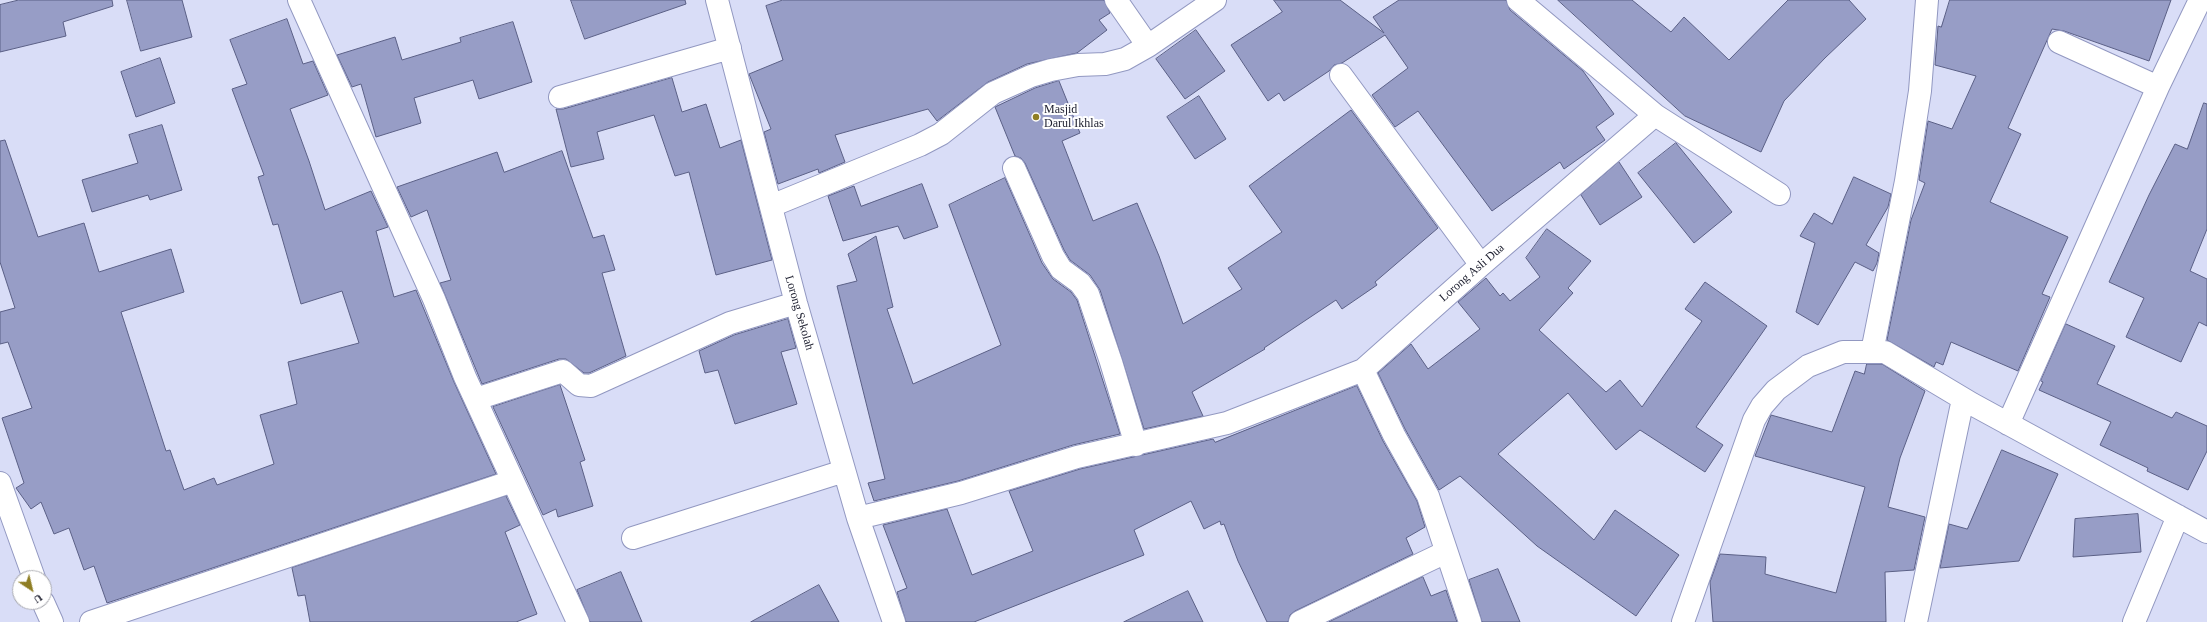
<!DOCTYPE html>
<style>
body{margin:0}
#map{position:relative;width:2207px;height:622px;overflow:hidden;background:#d9ddf7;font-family:Georgia,serif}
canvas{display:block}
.north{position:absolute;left:12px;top:570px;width:40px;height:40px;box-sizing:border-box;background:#fff;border:1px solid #a6a7ad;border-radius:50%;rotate:145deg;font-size:11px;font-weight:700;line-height:16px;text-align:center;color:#202232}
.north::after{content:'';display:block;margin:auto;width:14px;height:18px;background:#8f7e24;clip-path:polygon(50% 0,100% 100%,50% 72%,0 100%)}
</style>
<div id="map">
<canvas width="2207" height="622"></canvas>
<div class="north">U</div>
</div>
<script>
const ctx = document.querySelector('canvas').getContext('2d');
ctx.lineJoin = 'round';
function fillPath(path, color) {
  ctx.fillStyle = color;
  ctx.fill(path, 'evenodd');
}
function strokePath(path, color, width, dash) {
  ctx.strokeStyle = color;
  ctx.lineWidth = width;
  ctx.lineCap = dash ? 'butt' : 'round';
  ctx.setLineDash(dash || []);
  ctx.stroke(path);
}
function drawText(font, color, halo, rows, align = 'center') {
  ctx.font = font + ' Georgia,serif';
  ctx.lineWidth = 4;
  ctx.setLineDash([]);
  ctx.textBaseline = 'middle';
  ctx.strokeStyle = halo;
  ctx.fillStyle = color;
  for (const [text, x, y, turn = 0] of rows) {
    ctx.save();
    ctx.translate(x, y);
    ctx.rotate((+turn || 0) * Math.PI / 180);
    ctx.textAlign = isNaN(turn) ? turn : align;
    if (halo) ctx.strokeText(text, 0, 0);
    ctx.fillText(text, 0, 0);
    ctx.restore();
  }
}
const building = new Path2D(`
 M19,0H112L113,6L63,22L66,36L0,52V5Z
 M127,0H182L192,37L141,51Z
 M571,0H685L686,4L585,39Z
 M783,0H1104L1110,13L1099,20L1107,30L1077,53L1027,64L988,82L937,121L928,109L835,135L845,162L819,173L818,169L778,184L764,132L771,129L749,74L783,60L766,6Z
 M1274,0H1340L1384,33L1373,17L1399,0H1506L1510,10L1583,71L1614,114L1596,127L1605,140L1564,169L1560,162L1492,211L1418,111L1395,127L1372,95L1408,68L1385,35L1342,63L1334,65L1329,71L1284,101L1279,93L1268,101L1231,45L1282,12Z
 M1558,0H1632L1671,32L1684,17L1729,60L1788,0H1849L1866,19L1825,58L1784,101L1761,152L1685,116Z
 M1950,0H2171L2149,61L2064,31L2052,29L2008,128L2021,134L1990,202L2068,237L2042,294L2050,297L2018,371L1951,342L1943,365L1936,362L1934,367L1887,340L1911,220L1925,183L1919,180L1928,121L1952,129L1976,76L1935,65L1938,26L1941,27Z
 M287,19L303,64L313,61L328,95L290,109L309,161L325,210L371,191L388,227L376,231L394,297L416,290L454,382L496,474L107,603L94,566L84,570L69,528L54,534L41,502L31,509L16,488L24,483L2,418L32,408L8,342L0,344V312L15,308L0,262V141L5,140L38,237L84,223L99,272L171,249L184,292L121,312L166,451L170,450L184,490L214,478L217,485L274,464L260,415L297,404L288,362L359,343L342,291L301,304L278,224L273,225L258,177L264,175L232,89L247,84L230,40Z
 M513,22L532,82L479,99L473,80L414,98L421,123L376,137L361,84L352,87L337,55L395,37L402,60L461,42L460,38Z
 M1196,30L1225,71L1185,99L1156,59Z
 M160,58L175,103L136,117L121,72Z
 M672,78L682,112L706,104L720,148L741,140L772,260L716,275L689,172L675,176L654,115L597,132L604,159L571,167L556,109H563Z
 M1059,81L1080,133L1062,141L1093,221L1137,203L1159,256L1183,324L1242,289L1228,268L1282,232L1249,186L1351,110L1438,228L1375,282L1377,285L1342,309L1336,300L1264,348L1265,349L1192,392L1203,416L1144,429L1100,290L1090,275L1070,260L1064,250L1025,163L1021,158L1015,156L995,107L1035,88Z
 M1199,96L1226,139L1195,159L1167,117Z
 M2204,103L2207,104V229L2190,271L2207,279V326L2199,322L2181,362L2126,337L2144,298L2109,282L2149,195L2175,144L2187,149Z
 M162,125L182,190L150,200L148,195L92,212L82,180L138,163L129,135Z
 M1676,143L1732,212L1694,243L1638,173Z
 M562,151L593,238L604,235L615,270L602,273L626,356L589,373H584L566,359H559L482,384L440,283L451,280L427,210L411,217L397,187L497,152L504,172Z
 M1619,162L1642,197L1600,225L1581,195Z
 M1854,177L1891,194L1888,207L1866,245L1879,253L1877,263L1873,271L1855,262L1818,325L1796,312L1815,243L1800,236L1814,213L1832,224Z
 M1005,178L1042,263L1053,279L1071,292L1077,300L1120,434L1073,445L958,481L874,501L868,483L885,479L837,286L857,281L848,254L876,236L893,307L887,309L913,384L1001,345L949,205Z
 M922,184L938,227L904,239L898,226L843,241L828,196L854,186L861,206Z
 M1547,229L1591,261L1568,288L1573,293L1539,330L1606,392L1620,380L1642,407L1702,321L1685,309L1705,282L1767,326L1696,427L1723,445L1705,472L1640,430L1616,450L1568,393L1498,454L1594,540L1615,510L1679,555L1636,616L1537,546L1460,476L1439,490L1405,429L1378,373L1411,344L1428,369L1480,329L1458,302L1486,278L1500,296L1503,293L1510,301L1540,277L1526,258Z
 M788,319L796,348L781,352L797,404L735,424L718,370L705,373L699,351L734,335Z
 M2066,324L2115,346L2097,384L2172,418L2176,412L2207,426V451L2188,490L2147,471L2148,468L2100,445L2111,422L2039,390L2043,382L2041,381Z
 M1867,364H1882L1925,391L1900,458L1888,507L1925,517L1914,570L1885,572L1886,622H1713L1710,582L1720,554L1766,557L1765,574L1836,593L1865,487L1755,456L1771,415L1832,432L1855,371L1864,374Z
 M560,385L585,460L580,462L593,506L558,517L556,509L543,515L493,407Z
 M1357,386L1383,441L1417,501L1425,527L1406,538L1413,554L1295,611L1290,615L1288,622H1267L1238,561L1224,524L1221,525L1220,521L1204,529L1191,501L1134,530L1144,555L974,622H906L897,592L907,588L883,525L947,509L972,575L1033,551L1009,491L1080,469L1213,439L1215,442Z
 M2002,450L2058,474L2019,561L1940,568L1949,524L1967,529Z
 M506,496L520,525L505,532L537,614L516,622H310L305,595L298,596L292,568Z
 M2138,514L2141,552L2073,557L2075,519Z
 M1498,569L1520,622H1482L1469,580Z
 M621,572L642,622H590L577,590Z
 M1423,577L1431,596L1446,590L1457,622H1329Z
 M819,585L839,622H751Z
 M1188,591L1203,622H1124Z`);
fillPath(building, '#979dc6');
strokePath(building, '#5b6086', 1);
const street = new Path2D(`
 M299,0L434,299L465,377L578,622
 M717,0L796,303L858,518L894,622
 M1116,0L1148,46
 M2059,42L2158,87
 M1341,75L1481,265
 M560,97L730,48
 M1655,115L1779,194
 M1014,168L1053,256L1061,269L1080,283L1088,294L1111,362L1136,445
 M771,206L920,145L941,134L993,93L1031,76L1051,70L1078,65L1105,64L1125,59L1148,46L1215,0
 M1872,352L1906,181L1920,91L1927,0
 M1363,370L1394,435L1428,496L1470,622
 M476,399L563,371L579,385L591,386L730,323L796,303
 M2008,424L2158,87L2200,0
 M0,483L34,578
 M858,518L961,493L1077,457L1227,423L1363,370L1481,265L1655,115L1518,0
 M633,538L844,471
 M43,602L52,622
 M91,622L513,481
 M1300,622L1446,552
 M1683,622L1754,420L1762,406L1776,390L1808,366L1843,352H1885L1972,404L2207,532
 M1916,622L1963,399
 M2134,622L2178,516`);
strokePath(street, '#9298c1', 24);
strokePath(street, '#fff', 22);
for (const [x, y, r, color] of [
 [1036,117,4,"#8f7e24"]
]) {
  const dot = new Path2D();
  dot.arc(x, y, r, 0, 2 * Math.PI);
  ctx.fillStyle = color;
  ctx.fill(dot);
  strokePath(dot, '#fff', 1.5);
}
drawText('12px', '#202232', '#fff', [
 ["Masjid",1044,110],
 ["Darul Ikhlas",1044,124]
], 'left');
drawText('12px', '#202232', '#fff', [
 ["Lorong Asli Dua",1472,273,-41],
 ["Lorong Sekolah",799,313,74]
]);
</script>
